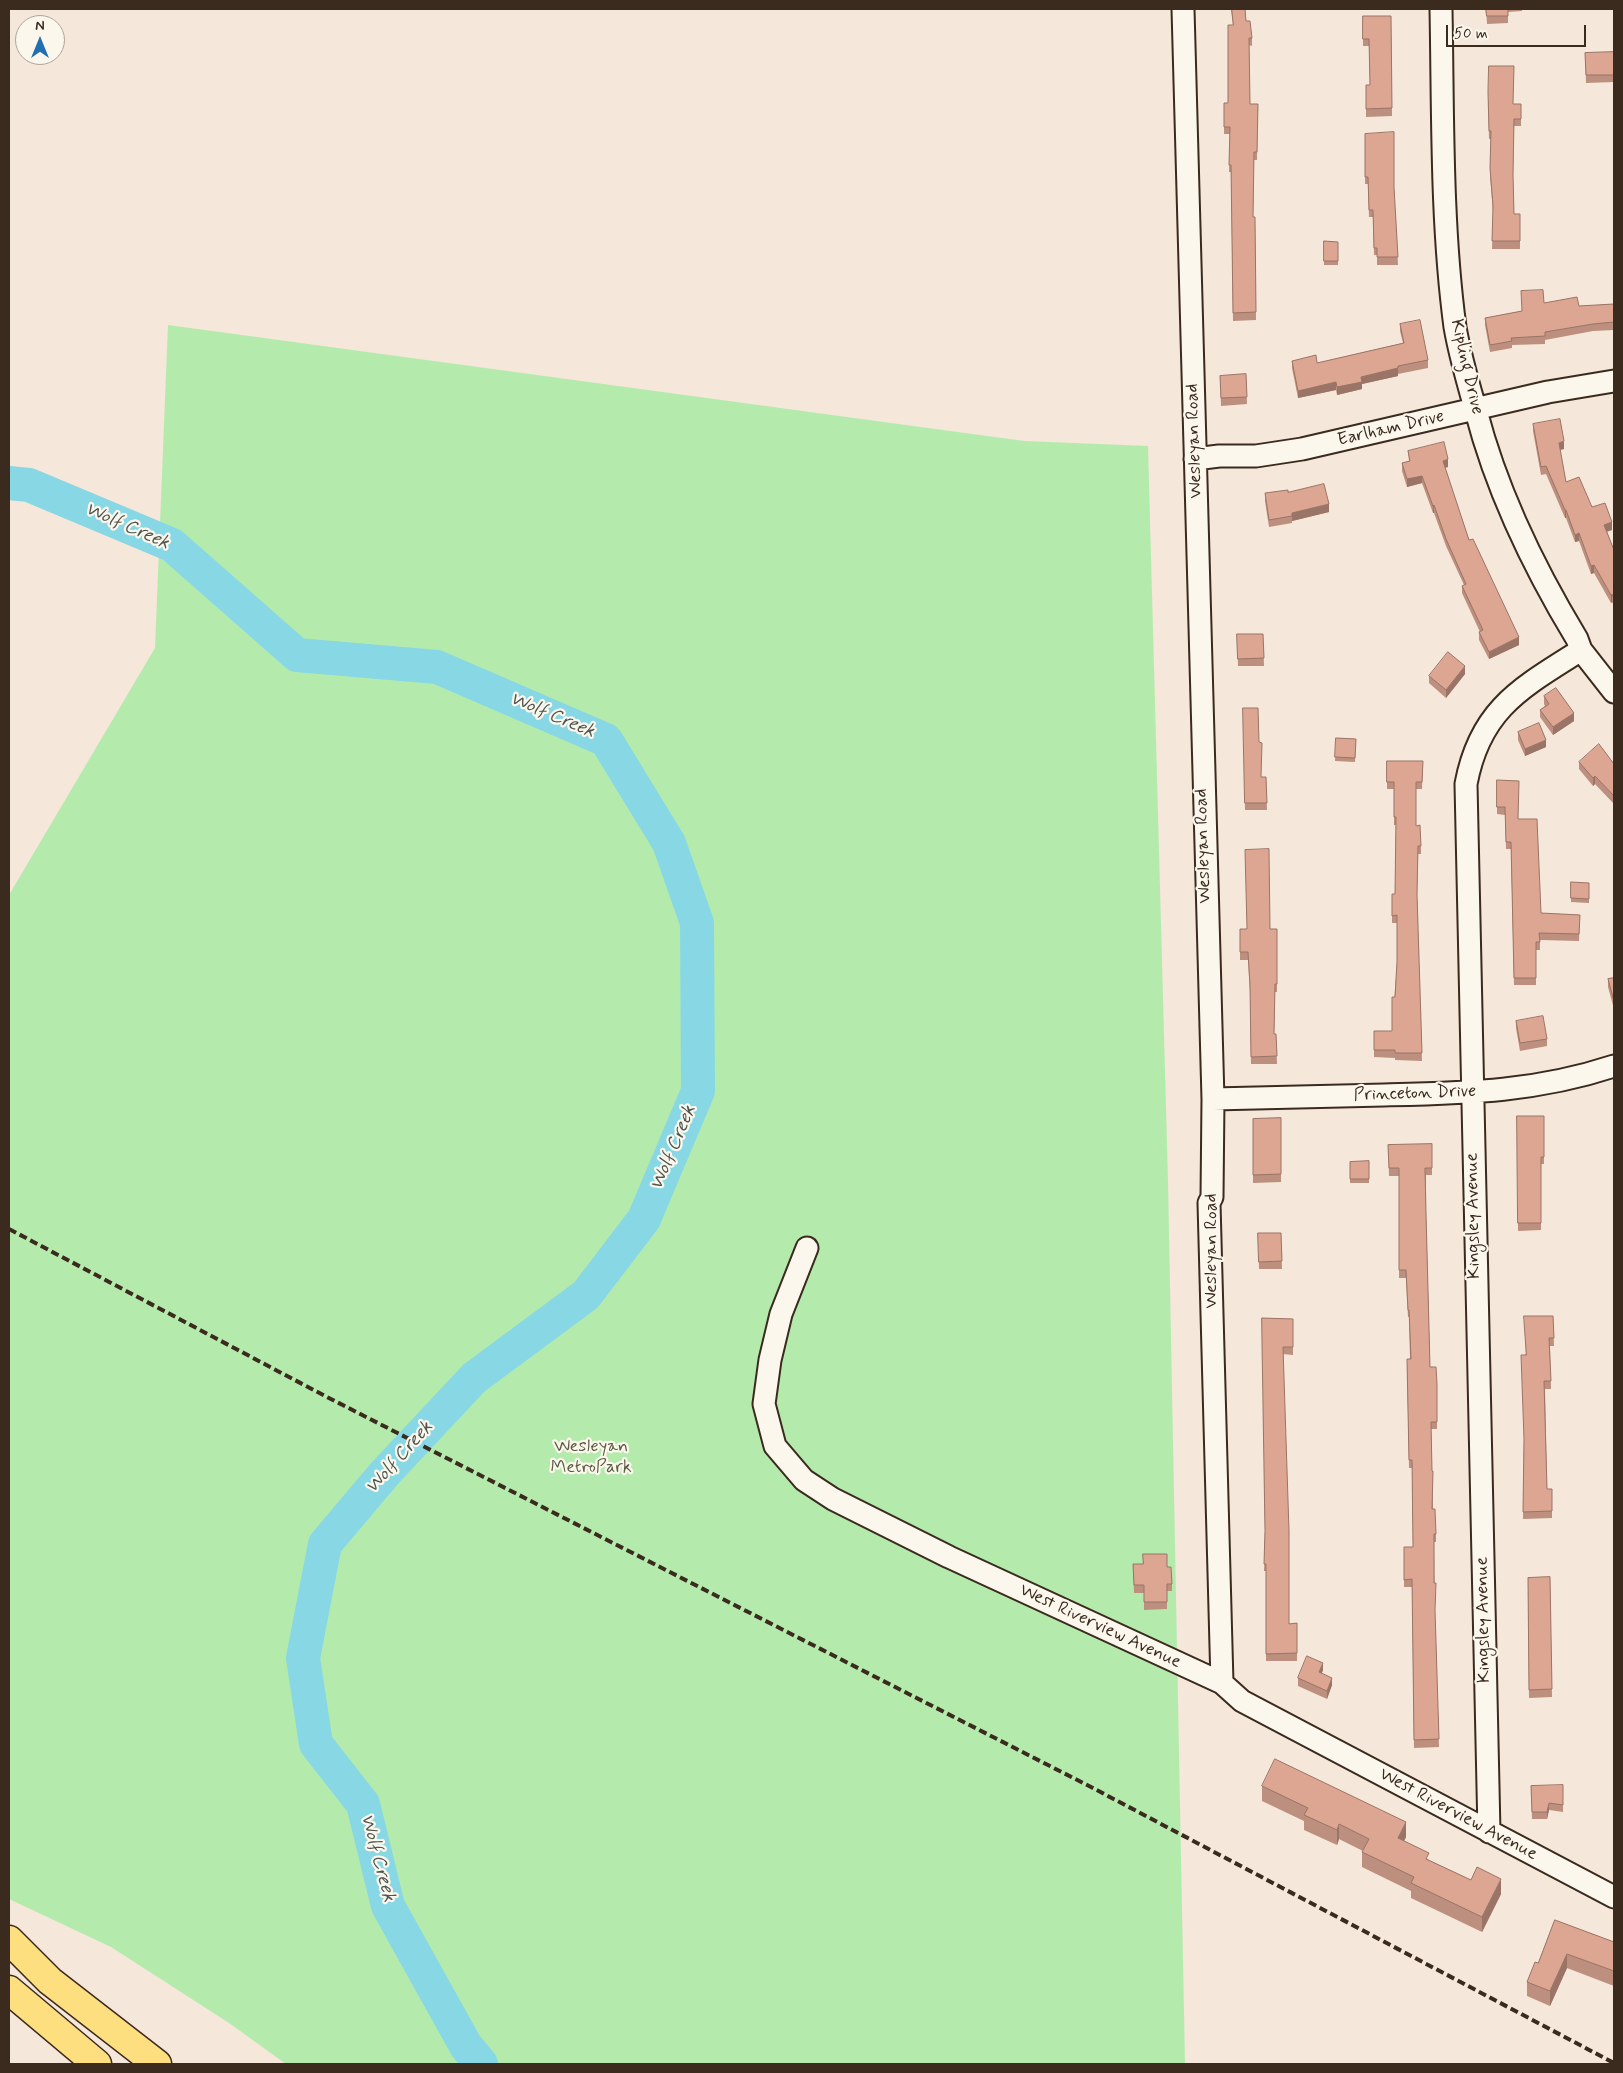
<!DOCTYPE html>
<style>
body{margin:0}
#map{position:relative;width:1623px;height:2073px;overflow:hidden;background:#f5e7da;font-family:Mynerve,sans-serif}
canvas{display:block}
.frame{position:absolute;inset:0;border:10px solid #3b2a1e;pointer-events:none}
.north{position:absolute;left:15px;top:15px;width:50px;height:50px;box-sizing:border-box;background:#fbf7ec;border:1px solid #aea59a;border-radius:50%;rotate:0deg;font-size:14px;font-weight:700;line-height:20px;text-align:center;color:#3b2a1e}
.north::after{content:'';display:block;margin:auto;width:18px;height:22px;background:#1f6fb2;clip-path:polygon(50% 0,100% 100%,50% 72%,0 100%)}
.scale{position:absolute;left:1446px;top:25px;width:140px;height:22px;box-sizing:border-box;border:2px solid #3b2a1e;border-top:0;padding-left:6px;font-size:15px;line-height:18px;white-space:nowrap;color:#3b2a1e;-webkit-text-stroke:4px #fbf7ec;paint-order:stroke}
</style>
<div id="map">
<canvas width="1623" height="2073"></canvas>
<div class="frame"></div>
<div class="north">N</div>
<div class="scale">50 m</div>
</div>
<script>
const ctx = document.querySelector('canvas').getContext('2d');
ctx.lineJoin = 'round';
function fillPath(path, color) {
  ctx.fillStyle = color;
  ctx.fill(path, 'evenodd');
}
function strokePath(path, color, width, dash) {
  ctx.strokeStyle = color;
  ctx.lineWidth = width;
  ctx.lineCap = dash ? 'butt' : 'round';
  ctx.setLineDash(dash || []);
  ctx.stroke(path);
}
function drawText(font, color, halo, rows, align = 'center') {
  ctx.font = font + ' Mynerve,sans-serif';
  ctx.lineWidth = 4.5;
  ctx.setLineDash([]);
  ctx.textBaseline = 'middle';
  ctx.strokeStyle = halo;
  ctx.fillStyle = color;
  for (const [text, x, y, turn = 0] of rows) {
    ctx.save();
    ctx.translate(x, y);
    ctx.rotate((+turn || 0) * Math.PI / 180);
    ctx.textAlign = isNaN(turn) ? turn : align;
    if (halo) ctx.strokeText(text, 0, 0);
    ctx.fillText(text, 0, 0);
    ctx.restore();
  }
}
fillPath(new Path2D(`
 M168,325L1024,441L1148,446L1168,1181L1185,2064H286L229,2023L111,1947L9,1899V895L155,648Z`), '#b4ebad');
strokePath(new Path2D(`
 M9,483L29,485L172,545L297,655L437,667L606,740L669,843L697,923L698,1091L644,1219L586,1295L474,1378L385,1473L325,1544L303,1658L316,1744L363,1804L388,1906L466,2046L481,2064`), '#88d7e5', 34);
const minor = new Path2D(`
 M1183,9L1213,1099L1212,1197L1209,1203L1222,1683
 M1441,9C1443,114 1441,222 1455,327C1460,356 1468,383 1476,411C1497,492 1534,568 1577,639L1581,650L1614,692
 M1195,459L1219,456H1256L1302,449L1548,392L1614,381
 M1213,1099C1270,1098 1327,1096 1384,1095C1467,1093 1535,1092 1614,1066
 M807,1248L781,1314L770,1360L764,1404L775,1446L804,1480L833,1499L949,1557L1222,1683L1242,1701L1614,1897
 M1489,1832L1466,784C1480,709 1521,688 1581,650`);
const major = new Path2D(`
 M9,1940L50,1981L157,2064
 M9,1990L97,2064`);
strokePath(minor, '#3b2a1e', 25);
strokePath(major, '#3b2a1e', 31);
strokePath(minor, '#fbf7ec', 21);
strokePath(major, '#fedf80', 28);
strokePath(new Path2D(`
 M9,1229L325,1396L1091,1787L1614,2063`), '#3b2a1e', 4, [8, 4]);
fillPath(new Path2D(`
 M1231,9H1245L1246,21L1252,38V46L1249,45L1250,104H1258L1257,160H1254L1253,217H1255L1256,320L1233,321L1231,172H1229L1230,134H1224V103H1228L1233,25Z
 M1486,9H1522V11L1508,12V23L1487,24Z
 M1363,16H1391L1392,116L1366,117V85H1370L1369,46H1363Z
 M1614,52V82L1586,83L1585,53Z
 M1488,100L1513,104H1521V126H1514L1513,177L1514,214H1520V249H1492L1493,212L1490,175L1491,139H1489Z
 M1365,134L1394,188L1398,265H1377V255H1374L1373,217H1369L1368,184H1365Z
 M1324,241L1338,242V265H1324Z
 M1544,303L1579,306L1614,304V330L1593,331L1545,340V344L1512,345V348L1490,352L1485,325V318L1522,311Z
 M1400,324L1428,360V368L1398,374V376L1362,384V389L1337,395L1336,390L1298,398L1292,368V361L1317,363L1403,343L1400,331Z
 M1246,374L1247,404L1221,406L1220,376Z
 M1533,424L1564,449L1560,450L1566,482L1592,507L1612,530L1607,532L1614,550V606L1612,602L1611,603L1594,573L1591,574L1579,541L1575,542L1566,518H1565L1546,474L1541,475L1533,431Z
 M1408,451L1448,467L1445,468L1469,540L1519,645L1489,659L1479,640V632H1480L1462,593V586L1464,585L1446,546L1434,513H1433L1422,483L1407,487L1402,471V463L1409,461Z
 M1288,492L1329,512L1292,521V523L1269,527L1265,501V493Z
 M1237,634H1263L1264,666H1238Z
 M1465,674L1446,698L1429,683V676Z
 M1544,696L1574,721L1553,735L1540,717V710L1545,706L1544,704Z
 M1243,708L1259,742L1261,777H1266L1267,810H1245Z
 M1518,732L1546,747L1525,756L1518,740Z
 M1336,738L1356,739L1355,762L1335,761Z
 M1387,761H1423L1422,789H1416V826L1421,846V854H1418L1417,897L1422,1061L1395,1060V1058L1374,1057V1031H1392L1397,963V923H1392V894H1395L1396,825H1394V789H1387Z
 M1579,762L1614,764V804L1595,784L1593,786L1579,769Z
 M1497,780L1518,819L1541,913L1580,915L1579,941L1540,940V950H1536V985H1514L1511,849H1506L1505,815L1497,814Z
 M1589,883V903L1571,902V898Z
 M1240,929H1277V992H1275L1274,1034H1276L1277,1064H1251L1250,993L1248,960H1240Z
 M1614,978V1009L1608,987V979Z
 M1516,1021L1547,1039V1046L1520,1051L1516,1028Z
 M1517,1116L1544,1157V1164H1541V1230L1518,1231Z
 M1281,1118V1182L1253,1183V1119Z
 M1432,1144V1175H1426V1213L1430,1367L1437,1384V1429H1431L1433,1509L1436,1534V1542H1434L1435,1614L1439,1747L1414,1748L1412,1587H1404V1555L1413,1547L1412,1468H1409L1407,1366L1410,1359L1409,1317H1408L1406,1278H1399V1176H1389L1388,1145Z
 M1369,1161V1183H1350V1162Z
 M1258,1233H1281L1282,1269H1259Z
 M1553,1316L1554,1346H1550L1551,1389H1545L1547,1489H1552V1518L1523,1519L1525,1355Z
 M1262,1318L1293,1319V1355L1283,1354L1289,1624L1297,1623V1661H1266V1571H1264L1265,1532Z
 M1133,1564L1167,1567L1172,1584V1591H1167V1609L1144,1610V1593H1134Z
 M1550,1577L1552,1697L1529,1698L1528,1578Z
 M1323,1670L1322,1673L1332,1685L1327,1699L1298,1686V1678Z
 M1262,1786L1406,1837L1404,1841L1429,1860L1471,1880L1501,1894L1482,1932L1411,1898V1891L1362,1867V1852L1363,1851L1339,1839L1337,1845L1304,1830V1821L1262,1801Z
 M1531,1786L1563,1805V1812L1549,1810L1547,1819H1532Z
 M1555,1920L1614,1942V1986L1567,1968L1550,2006L1527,1996V1982L1538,1963Z`), '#bd8f7e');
fillPath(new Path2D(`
 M1398,368V376L1362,384V389L1337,395V387L1361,377Z
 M1336,382V390L1298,398V391Z
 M1564,441V449L1559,450V443Z
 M1448,459V467L1443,468V461Z
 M1422,476V483L1407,487V479Z
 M1329,504V512L1292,521V513Z
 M1434,505V513H1433V506Z
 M1565,510H1566V518H1565Z
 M1612,522V530L1604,532V525Z
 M1579,533V541L1575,542V535Z
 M1594,565V573L1591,574V566Z
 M1612,594V602L1611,603V595Z
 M1519,637V645L1489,659V652Z
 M1465,666V674L1446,698V690Z
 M1574,713V721L1553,735V727Z
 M1546,740V747L1525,756V749Z
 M1595,776V784L1593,786V778Z
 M1323,1663V1670L1319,1679V1672Z
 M1332,1678V1685L1327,1699V1691Z
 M1549,1803V1810L1547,1819V1812Z
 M1406,1822V1837L1398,1853V1838Z
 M1339,1824V1839L1337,1845V1830Z
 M1501,1879V1894L1482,1932V1917Z
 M1567,1954V1968L1550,2006V1991Z`), '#9a7466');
const building = new Path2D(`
 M1232,9H1245L1246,21H1250L1252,38H1249L1250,104H1258L1257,152H1254L1253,217H1255L1256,312L1233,313L1231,165H1229L1230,127H1224V103H1228V25H1233Z
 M1486,9H1508V16H1487Z
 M1363,16H1391L1392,108L1366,109V85H1370L1369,39H1363Z
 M1614,52V75H1586L1585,53Z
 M1489,66H1514L1513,104H1521V119H1514L1513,174L1514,214H1520V241H1492L1493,206L1490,168L1491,131H1489L1488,92Z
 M1394,132V187L1398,257H1377V248H1374L1373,210H1369L1368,177H1365V134Z
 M1324,241L1338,242V261H1324Z
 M1543,290L1544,303L1577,297L1579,306L1614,304V322L1593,324L1545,332V336L1511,338L1512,341L1490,345L1485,318L1522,311L1521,291Z
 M1420,320L1428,360L1398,366V368L1361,377L1362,382L1337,387L1336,382L1298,391L1292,361L1316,355L1317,363L1404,343L1400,324Z
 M1246,374L1247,397L1221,398L1220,376Z
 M1560,419L1564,441L1559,443L1566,482L1579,477L1592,507L1605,503L1612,522L1604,525L1614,550V599L1612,594L1611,595L1594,565L1591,566L1579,533L1575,535L1566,510H1565L1546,466L1541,467L1533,424Z
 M1444,442L1448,459L1443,461L1469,540L1473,539L1519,637L1489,652L1479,632L1483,630L1462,586L1466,584L1446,539L1434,505L1433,506L1422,476L1407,479L1402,463L1410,461L1408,451Z
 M1324,484L1329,504L1292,513V516L1269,520L1265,493L1288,490V492Z
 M1237,634H1263L1264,658L1238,659Z
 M1448,652L1465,666L1446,690L1429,676Z
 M1556,688L1574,713L1553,727L1540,710L1549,704L1544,696Z
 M1243,708H1258L1259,742L1262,743L1261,777H1266L1267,803H1245Z
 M1539,723L1546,740L1525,749L1518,732Z
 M1336,738L1356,739L1355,758L1335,757Z
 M1599,744L1614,764V796L1595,776L1593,778L1579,762Z
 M1387,761H1423L1422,782H1416V826L1420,825L1421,846H1418L1417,894L1422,1053H1395V1050H1374V1031H1392V997H1395L1397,962V915L1392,916V894H1395L1396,817H1394V782H1387Z
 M1497,780L1519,781L1518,819H1537L1541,913L1580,915L1579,934L1539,933L1540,942H1536V978H1514L1511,842H1506L1505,807H1497Z
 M1269,849L1270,929H1277V984H1275L1274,1034H1276L1277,1056L1251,1057L1250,985L1248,952H1240V929H1247L1245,850Z
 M1571,882L1589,883V899L1571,898Z
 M1614,978V1001L1608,979Z
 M1543,1016L1547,1039L1520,1043L1516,1021Z
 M1517,1116H1544V1157H1541V1223H1518Z
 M1281,1118V1174L1253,1175V1119Z
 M1432,1144V1168H1425L1426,1213L1430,1367H1436L1437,1384V1422H1431L1432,1471H1433L1432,1509H1435L1436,1534H1434V1583H1436L1435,1610L1439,1739L1414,1740L1412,1579L1404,1580V1547H1413L1412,1460H1409L1407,1359H1411L1409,1310H1408L1406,1270H1399V1168H1389L1388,1145Z
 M1369,1161V1179H1350V1162Z
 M1258,1233H1281L1282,1261L1259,1262Z
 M1524,1316H1553L1554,1338H1549L1551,1381H1544L1547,1489H1552V1511L1523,1512L1524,1439L1521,1355H1526Z
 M1262,1318L1293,1319V1347H1283L1289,1531V1624L1297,1623V1653L1266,1654V1564H1264L1265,1531Z
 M1143,1554H1167V1567H1171L1172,1584H1167V1602H1144V1585H1134L1133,1564H1143Z
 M1550,1577L1552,1689L1529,1690L1528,1578Z
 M1307,1656L1323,1663L1319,1672L1332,1678L1327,1691L1298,1678Z
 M1275,1759L1406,1822L1398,1838L1429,1853L1426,1859L1471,1880L1477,1867L1501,1879L1482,1917L1411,1883L1414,1877L1362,1852L1369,1839L1339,1824L1337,1830L1304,1815L1308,1808L1262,1786Z
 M1563,1785V1805L1549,1803L1547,1812H1532L1531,1786Z
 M1555,1920L1614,1942V1971L1567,1954L1550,1991L1527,1982L1535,1962L1538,1963Z`);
fillPath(building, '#dca692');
strokePath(building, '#9a7466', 1);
drawText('18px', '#3b2a1e', '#fbf7ec', [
 ["Kipling Drive",1466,367,77],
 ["Earlham Drive",1391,429,-13],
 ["Wesleyan Road",1195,441,-92],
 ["Wesleyan Road",1204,846,-92],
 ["Princeton Drive",1415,1094,-2],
 ["Kingsley Avenue",1474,1216,-91],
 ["Wesleyan Road",1212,1251,-90],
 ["Kingsley Avenue",1484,1620,-91],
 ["West Riverview Avenue",1100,1627,25],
 ["West Riverview Avenue",1458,1815,28]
]);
drawText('18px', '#595a42', '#fbf7ec', [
 ["Wesleyan",591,1447],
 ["MetroPark",591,1468]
]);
drawText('italic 19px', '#4e5550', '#fbf7ec', [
 ["Wolf Creek",127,527,24],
 ["Wolf Creek",552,716,23],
 ["Wolf Creek",674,1148,-67],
 ["Wolf Creek",400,1458,-48],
 ["Wolf Creek",377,1858,75]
]);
</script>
